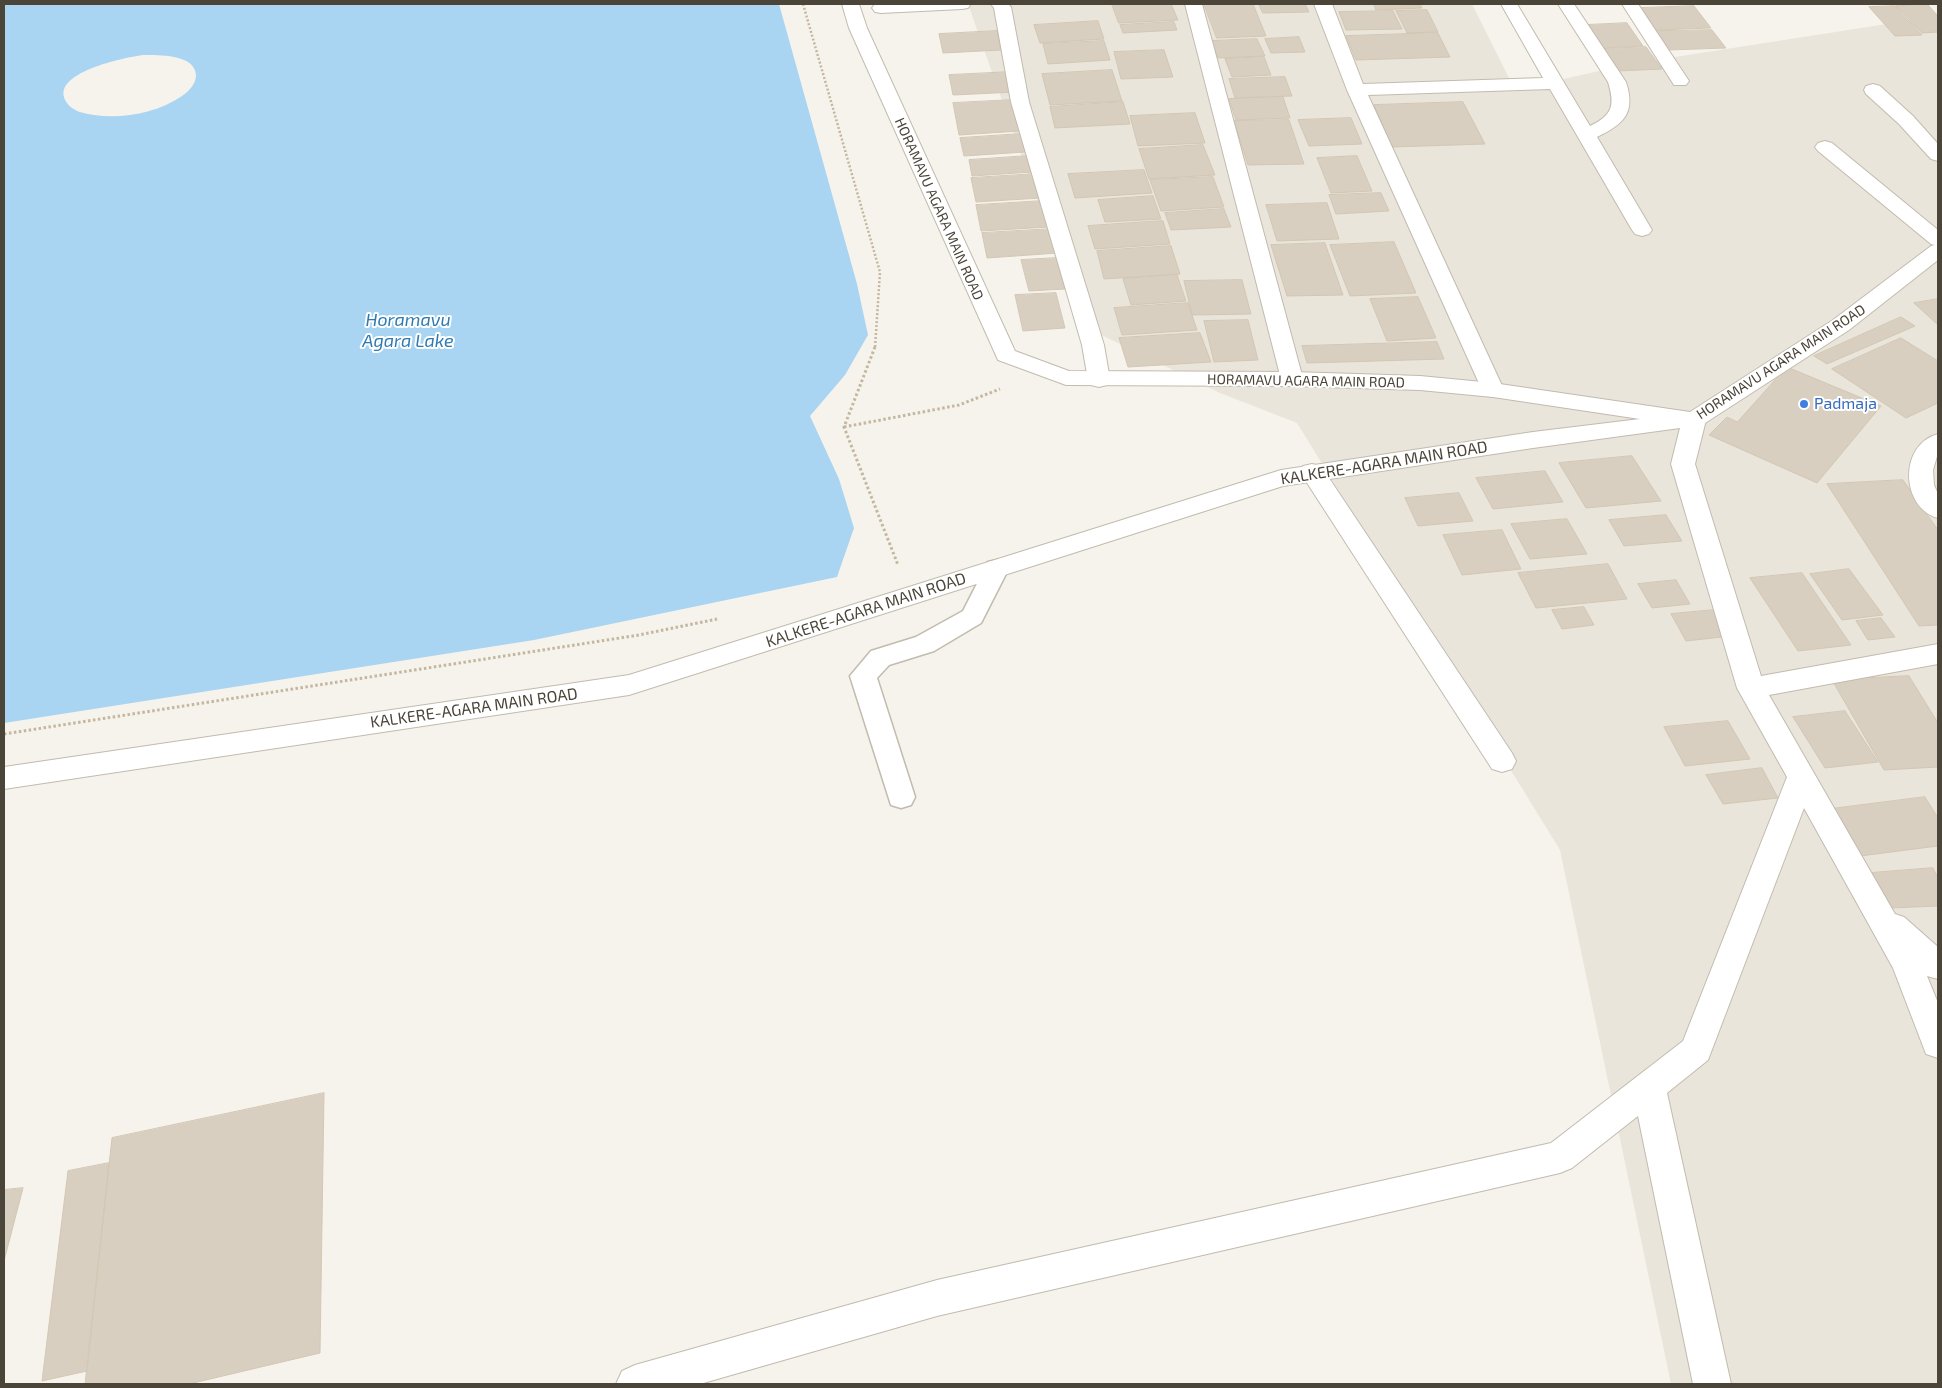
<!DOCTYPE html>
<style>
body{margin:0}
#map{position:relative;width:1942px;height:1388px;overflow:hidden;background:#f6f3ec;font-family:"Exo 2",sans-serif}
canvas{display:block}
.frame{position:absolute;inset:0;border:5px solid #4b4439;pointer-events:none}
</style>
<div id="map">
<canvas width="1942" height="1388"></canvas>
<div class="frame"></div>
</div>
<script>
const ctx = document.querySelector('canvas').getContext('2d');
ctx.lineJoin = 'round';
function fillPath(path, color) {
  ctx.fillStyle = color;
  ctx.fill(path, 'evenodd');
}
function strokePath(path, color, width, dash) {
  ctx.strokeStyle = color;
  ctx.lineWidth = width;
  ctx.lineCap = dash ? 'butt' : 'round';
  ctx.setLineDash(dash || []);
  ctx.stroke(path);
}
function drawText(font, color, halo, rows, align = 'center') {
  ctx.font = font + ' "Exo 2",sans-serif';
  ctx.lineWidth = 4;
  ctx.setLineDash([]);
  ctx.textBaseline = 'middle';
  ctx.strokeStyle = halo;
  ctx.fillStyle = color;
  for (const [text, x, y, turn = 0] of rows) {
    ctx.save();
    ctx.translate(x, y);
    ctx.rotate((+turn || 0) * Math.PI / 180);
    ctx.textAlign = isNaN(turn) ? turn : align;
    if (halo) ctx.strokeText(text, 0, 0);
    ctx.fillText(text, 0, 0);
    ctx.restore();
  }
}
fillPath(new Path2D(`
 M968,4H1472L1515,90L1630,64L1938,16V1384H1671L1560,850L1297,423L1220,393L1081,325Z`), '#eae5da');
fillPath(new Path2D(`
 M4,4H779L857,284L868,335L845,375L810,416L839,479L854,528L837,577L534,640L4,723ZM143,55C158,55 195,54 196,75C196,84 189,91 182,96C157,113 123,119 94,115C85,114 72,111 67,103C46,73 127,57 143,55Z`), '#a9d4f2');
const building = new Path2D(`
 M1112,4H1171L1178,20L1119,23Z
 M1204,4H1253L1266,36L1217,38Z
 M1259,4H1305L1309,12L1263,13Z
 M1374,4H1420L1422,8L1376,10Z
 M1928,5L1938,16V32L1922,33L1896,6Z
 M1694,6L1711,28L1654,30L1638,8Z
 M1895,6L1922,35L1895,36L1869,7Z
 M1427,10L1438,32L1407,33L1396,11Z
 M1393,11L1402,29L1346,30L1339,12Z
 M1098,21L1104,39L1040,43L1034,25Z
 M1174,22L1177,30L1123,33L1120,25Z
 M1627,23L1643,46L1601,48L1585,25Z
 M1712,30L1726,48L1668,50L1655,31Z
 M997,31L1001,50L943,53L939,34Z
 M1438,33L1450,57L1356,60L1346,36Z
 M1299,37L1305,52L1271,53L1265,39Z
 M1257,39L1265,56L1218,58L1211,41Z
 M1104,41L1110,60L1048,64L1043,44Z
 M1646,47L1662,69L1617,71L1602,49Z
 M1164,50L1173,77L1121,79L1114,52Z
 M1264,57L1271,75L1232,77L1225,59Z
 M1112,70L1122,101L1050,105L1042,74Z
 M1011,72L1016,92L953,95L949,75Z
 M1285,77L1292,96L1235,98L1229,79Z
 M1283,97L1290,118L1236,120L1229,99Z
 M1013,100L1020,131L959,135L953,103Z
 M1123,102L1130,124L1055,128L1050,107Z
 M1463,102L1485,144L1392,147L1374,105Z
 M1195,113L1205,143L1138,146L1130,116Z
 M1351,118L1362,144L1309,146L1298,120Z
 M1289,120L1304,164L1248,165L1234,121Z
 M1021,134L1025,152L964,156L960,138Z
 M1203,145L1215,175L1149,179L1139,149Z
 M1028,156L1032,172L972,176L969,160Z
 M1357,156L1372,191L1331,193L1317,158Z
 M1144,170L1152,193L1075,198L1068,174Z
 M1036,174L1041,198L976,202L971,178Z
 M1213,177L1224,207L1161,211L1150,180Z
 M1381,193L1389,211L1336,214L1329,195Z
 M1153,196L1161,219L1105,222L1098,200Z
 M1043,201L1049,227L981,231L976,205Z
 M1327,203L1339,239L1277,241L1266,205Z
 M1224,209L1231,227L1171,230L1165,213Z
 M1163,221L1170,244L1095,249L1088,226Z
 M1052,229L1058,253L987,258L982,233Z
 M1394,242L1416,293L1350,296L1330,245Z
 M1325,243L1343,295L1287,296L1271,245Z
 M1171,246L1180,274L1104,279L1097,251Z
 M1057,258L1065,289L1029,291L1021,260Z
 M1177,275L1186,301L1131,305L1123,279Z
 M1242,280L1251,314L1192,315L1184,281Z
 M1056,293L1065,328L1023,331L1015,295Z
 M1418,297L1436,338L1387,341L1370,299Z
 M1938,299V325L1914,303Z
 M1188,303L1197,330L1122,335L1114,308Z
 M1901,317L1915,326L1827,364L1814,356Z
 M1248,320L1258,360L1214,362L1204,321Z
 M1200,333L1211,362L1128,367L1119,338Z
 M1901,338L1938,361V403L1906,418L1832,369Z
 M1437,342L1444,359L1307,363L1302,346Z
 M1787,367L1881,406L1817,483L1709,435L1727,417L1737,422Z
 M1632,456L1661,501L1586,508L1559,463Z
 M1545,471L1563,502L1493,509L1476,478Z
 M1903,480L1938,530V625L1919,626L1827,484Z
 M1459,493L1473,521L1418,526L1405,498Z
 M1666,515L1682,541L1624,546L1609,520Z
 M1567,519L1587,554L1530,559L1511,524Z
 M1502,530L1521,569L1462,575L1443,535Z
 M1608,564L1627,599L1536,608L1518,573Z
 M1849,569L1883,615L1842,620L1810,574Z
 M1802,573L1851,645L1798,651L1750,578Z
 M1676,580L1690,604L1652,608L1638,584Z
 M1584,607L1594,625L1562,629L1552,610Z
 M1714,610L1731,636L1686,641L1671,614Z
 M1881,618L1895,637L1868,640L1856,621Z
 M1909,676L1938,723V767L1884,770L1832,680Z
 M1845,711L1878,762L1825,768L1793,717Z
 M1728,721L1750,759L1685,766L1664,727Z
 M1762,768L1778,798L1723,804L1706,775Z
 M1925,797L1938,818V846L1860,856L1831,809Z
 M1933,868L1938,878V906L1890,908L1871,873Z
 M324,1093L320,1353L189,1384H85L112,1138Z
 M109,1163L87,1371L42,1381L68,1171Z
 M23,1188L4,1261V1190Z`);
fillPath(building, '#d8cfc1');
strokePath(building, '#d3c7b4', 1);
const service = new Path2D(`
 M997,560L1006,562L1009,568L981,623L934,651L889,665L877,678L915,797L911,805L901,808L891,805L850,676L871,651L916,637L963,611L988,562Z`);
const minor = new Path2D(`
 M875,4H971L968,8L962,9L881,13L875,12L872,8Z
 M991,4H1008L1011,7L1029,102L1104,345L1110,380L1107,385L1099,387L1091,385L1088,380L1082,345L1011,102L994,8Z
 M1185,4H1202L1303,379L1300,384L1292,386L1284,384L1281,379Z
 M1314,4H1332L1363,84L1543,78L1501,4H1517L1590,126C1613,115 1615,105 1608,82L1558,4H1574L1626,82C1636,113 1624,124 1597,137L1652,230L1649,234L1642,236L1635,234L1632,230L1550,89L1368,95L1504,390L1501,395L1493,397L1485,395L1482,390L1347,90Z
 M1622,4H1638L1689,81L1686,85H1674Z
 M1873,84L1880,86L1913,116L1938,144V161L1931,159L1899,124L1866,94L1864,90L1866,86Z
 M1825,141L1832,143L1938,230V246L1931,244L1818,151L1815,147L1818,143Z
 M1694,413L1702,415L1706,420L1695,464L1761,676L1938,644V664L1769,695L1895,914L1904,917L1938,947V979L1927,976L1938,1003V1058L1926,1054L1893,968L1804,808L1708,1060L1667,1093L1731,1384H1693L1638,1116L1572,1168L1560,1173L937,1316L700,1384H616L622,1371L635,1365L937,1280L1551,1143L1683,1041L1787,777L1737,688L1671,464L1682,420L1686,415Z
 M1938,434V453L1933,470L1934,485L1938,494V518C1901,508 1898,445 1938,434Z
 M1312,464L1321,466L1512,753L1516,761L1512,769L1502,772L1492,769L1300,472L1303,466Z`);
const tertiary = new Path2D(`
 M842,4H859L867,28L1015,351L1069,371L1292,372L1420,376L1493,383L1690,412L1833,320L1931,246L1938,244V260L1849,330L1702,425L1533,448L1283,486L629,695L4,789V767L629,675L1281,470L1533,432L1640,419L1493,397L1420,390L1292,386L1066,385L998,360L849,28Z`);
strokePath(service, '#c2bbae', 3);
strokePath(minor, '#c2bbae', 2);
strokePath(tertiary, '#c2bbae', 2);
strokePath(new Path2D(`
 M803,4L880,272L875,348`), '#c4b79f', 2.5, [2, 2]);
strokePath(new Path2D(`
 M875,347L844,427L898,565
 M844,427L959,405L1000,389
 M4,734L639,635L717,619`), '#c4b79f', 3, [2.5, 2.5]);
fillPath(service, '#fff');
fillPath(minor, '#fff');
fillPath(tertiary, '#fff');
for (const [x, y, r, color] of [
 [1804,404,5,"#3f7fe0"]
]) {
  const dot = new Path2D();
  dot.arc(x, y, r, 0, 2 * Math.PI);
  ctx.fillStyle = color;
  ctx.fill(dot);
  strokePath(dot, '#fff', 2);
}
drawText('14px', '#4b4439', '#fff', [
 ["HORAMAVU AGARA MAIN ROAD",939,209,66],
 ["HORAMAVU AGARA MAIN ROAD",1781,362,-33],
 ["HORAMAVU AGARA MAIN ROAD",1306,381,1]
]);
drawText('16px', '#366cbe', '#fff', [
 ["Padmaja",1814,404]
], 'left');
drawText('16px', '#4b4439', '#fff', [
 ["KALKERE-AGARA MAIN ROAD",1384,463,-9],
 ["KALKERE-AGARA MAIN ROAD",866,610,-18],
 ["KALKERE-AGARA MAIN ROAD",474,708,-8]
]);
drawText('italic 18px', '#2e7ab2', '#fff', [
 ["Horamavu",408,320],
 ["Agara Lake",408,341]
]);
</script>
